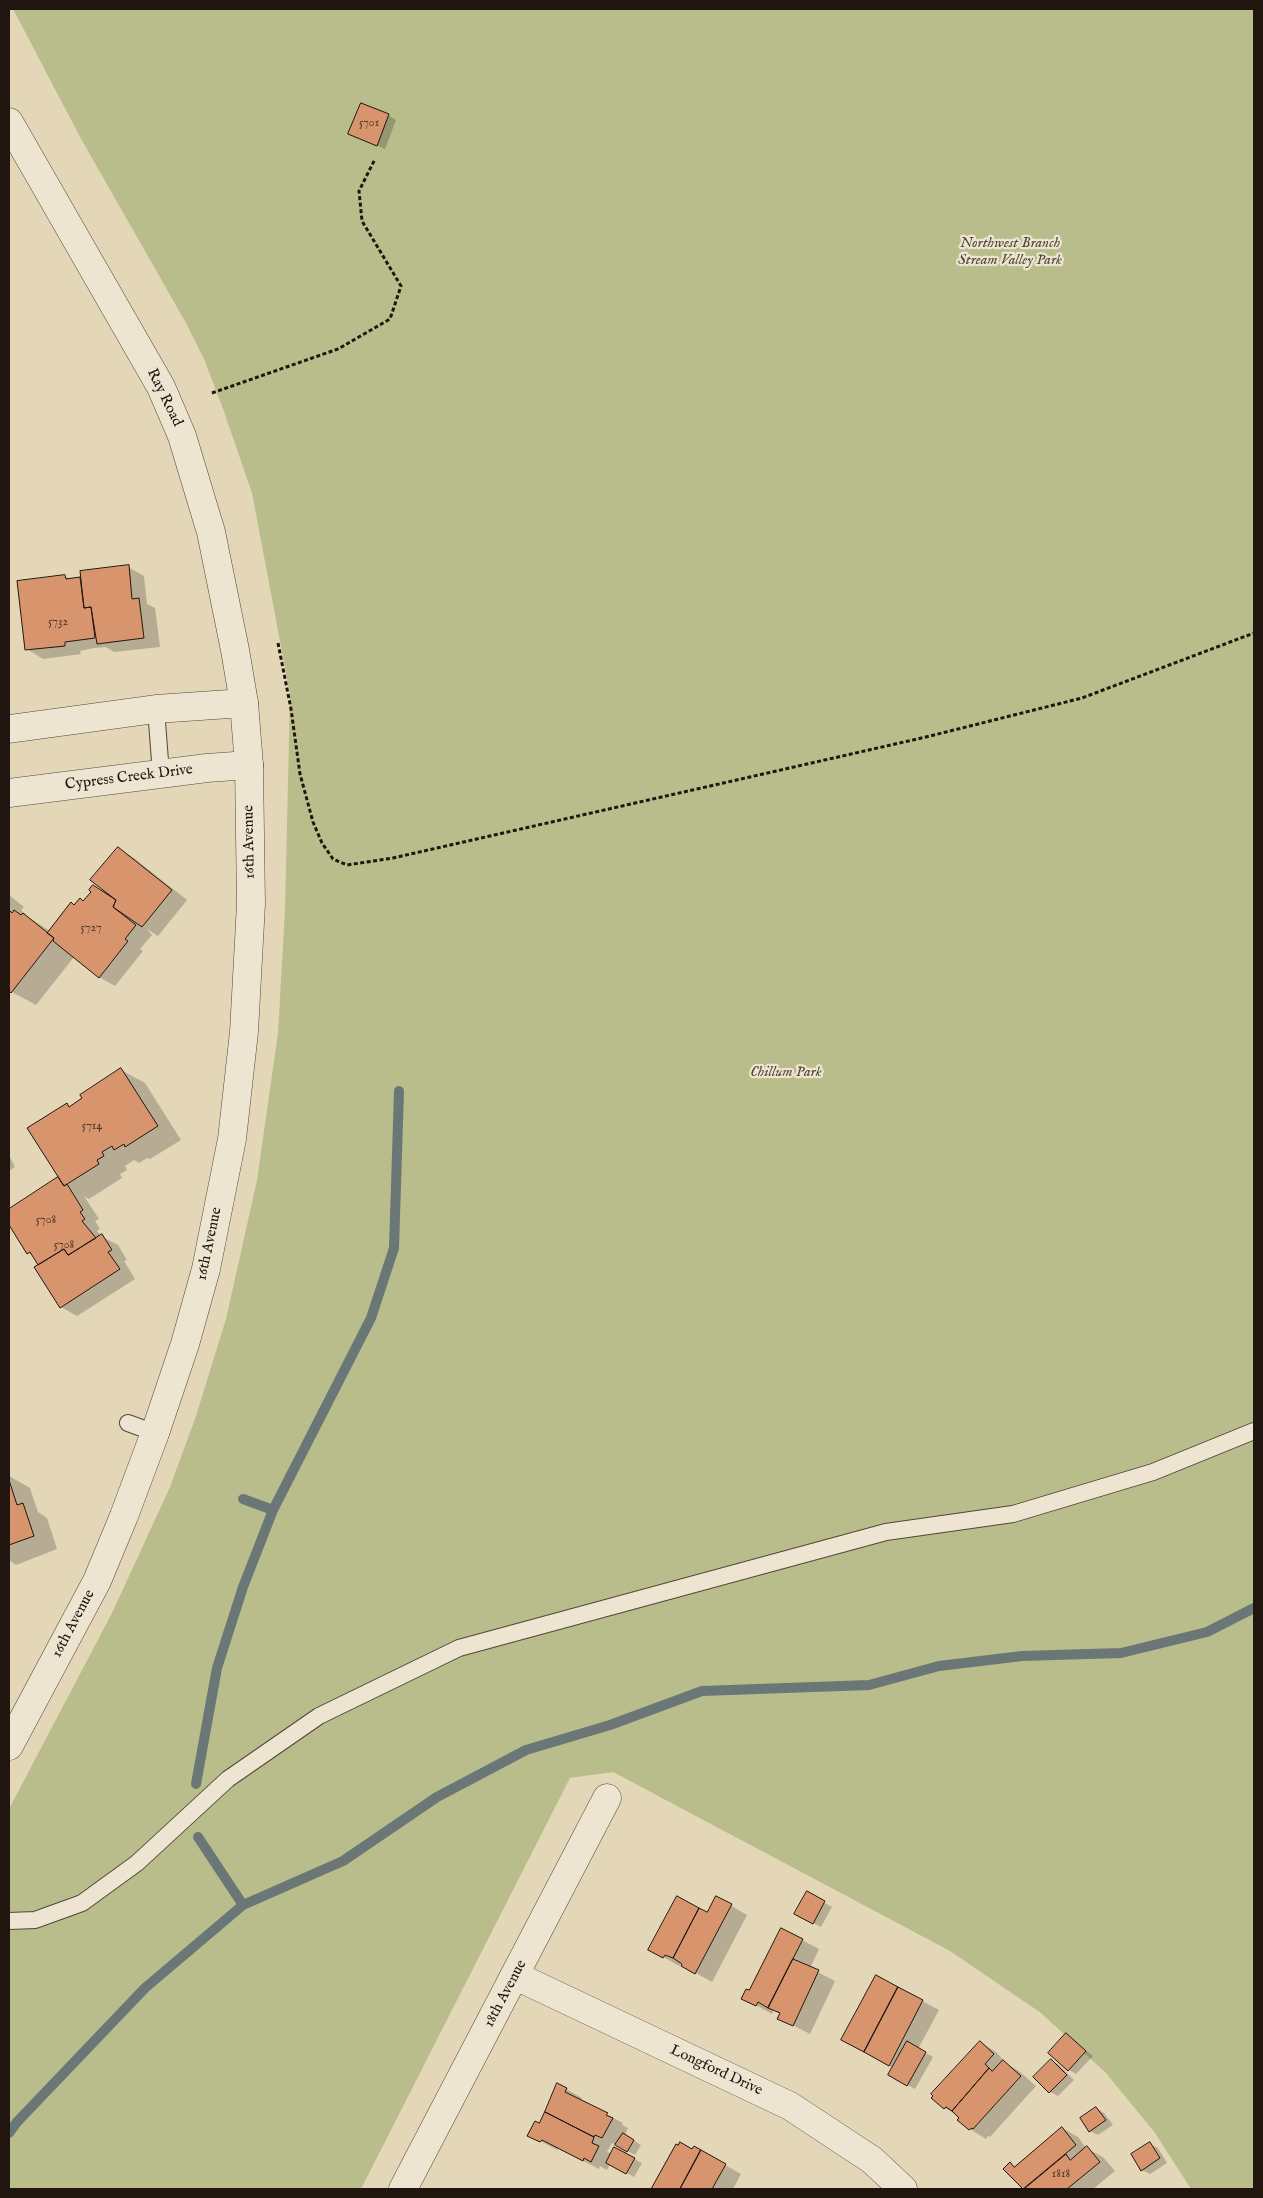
<!DOCTYPE html>
<style>
body{margin:0}
#map{position:relative;width:1263px;height:2198px;overflow:hidden;background:#e4d7b8;font-family:"IM FELL English",serif}
canvas{display:block}
.frame{position:absolute;inset:0;border:10px solid #21160f;pointer-events:none}
</style>
<div id="map">
<canvas width="1263" height="2198"></canvas>
<div class="frame"></div>
</div>
<script>
const ctx = document.querySelector('canvas').getContext('2d');
ctx.lineJoin = 'round';
function fillPath(path, color) {
  ctx.fillStyle = color;
  ctx.fill(path, 'evenodd');
}
function strokePath(path, color, width, dash) {
  ctx.strokeStyle = color;
  ctx.lineWidth = width;
  ctx.lineCap = dash ? 'butt' : 'round';
  ctx.setLineDash(dash || []);
  ctx.stroke(path);
}
function drawText(font, color, halo, rows, align = 'center') {
  ctx.font = font + ' "IM FELL English",serif';
  ctx.lineWidth = 4.5;
  ctx.setLineDash([]);
  ctx.textBaseline = 'middle';
  ctx.strokeStyle = halo;
  ctx.fillStyle = color;
  for (const [text, x, y, turn = 0] of rows) {
    ctx.save();
    ctx.translate(x, y);
    ctx.rotate((+turn || 0) * Math.PI / 180);
    ctx.textAlign = isNaN(turn) ? turn : align;
    if (halo) ctx.strokeText(text, 0, 0);
    ctx.fillText(text, 0, 0);
    ctx.restore();
  }
}
fillPath(new Path2D(`
 M13,9H1254V2189H1191L1155,2133L1106,2073L1041,2013L950,1951L613,1772L570,1778L361,2189H9V1809L112,1613L170,1487L196,1416L226,1319L257,1180L278,1033L285,910L290,694L252,493L222,406L204,359L186,323L80,137Z`), '#b9bd8b');
fillPath(new Path2D(`
 M388,115L396,120L385,149L350,134Z
 M128,567L144,576L147,604L155,608L160,647L114,652L106,647L94,648L80,651L81,654L43,659L27,649L65,576L71,580L80,579L82,580Z
 M118,848L134,858L187,900L158,936L147,929L152,935L140,949L143,951L115,986L99,977L74,957L36,1005L12,992L9,989V895L24,907L21,910L28,917L50,931L75,906L84,902L93,891L94,886L108,894Z
 M121,1070L145,1083L181,1140L150,1159L147,1158L139,1163L134,1160L125,1166L127,1170L120,1174L122,1178L89,1199L84,1196L99,1219L95,1221L100,1229L97,1231L101,1236L118,1245L127,1260L124,1261L135,1279L77,1316L61,1307L40,1265L34,1256L28,1253L9,1218V1211L60,1177L67,1105L71,1107Z
 M9,1155L15,1167L9,1171Z
 M9,1476L30,1488L38,1512L47,1518L57,1549L16,1565L9,1560Z
 M807,1893L832,1907L821,1927L796,1914Z
 M716,1897L747,1915L712,1982L683,1966L681,1963L679,1966L650,1949L707,1914Z
 M781,1929L819,1949L810,1968L835,1981L810,2034L779,2018L781,2014L774,2010L772,2014L743,1998L750,1992Z
 M876,1977L939,2010L918,2049L933,2057L915,2089L889,2075L893,2068L858,2049Z
 M1066,2035L1093,2056L1076,2074L1069,2070Z
 M980,2042L996,2052L1008,2065L1019,2071L1036,2086L990,2137L988,2136L986,2139L970,2129L961,2118L945,2108Z
 M1051,2060L1059,2065L1074,2080L1058,2096L1050,2092Z
 M566,2089L582,2098L581,2101L623,2123L622,2125L628,2128L625,2135L641,2145L635,2155L612,2143L607,2152L634,2159L642,2163L634,2177L610,2164L607,2170L600,2166L599,2169L558,2148L557,2150L529,2135L540,2124Z
 M1096,2108L1104,2113L1113,2125L1098,2135L1090,2131Z
 M1062,2128L1078,2137L1086,2148L1103,2157L1115,2171L1093,2189H1025L1004,2169L1011,2164L1016,2167Z
 M1150,2144L1158,2148L1167,2163L1150,2174L1142,2170Z
 M677,2145L693,2150L694,2147L741,2174L733,2189H652Z`), '#0003');
strokePath(new Path2D(`
 M243,1499L273,1510
 M196,1784L217,1668L243,1587L273,1510L371,1318L394,1248L399,1091
 M198,1837L243,1905
 M9,2133L17,2122L145,1988L243,1905L343,1861L437,1797L526,1750L610,1725L702,1691L869,1685L939,1666L1022,1656L1121,1653L1207,1632L1254,1608`), '#6a7776', 10);
const building = new Path2D(`
 M361,103L389,114L377,146L348,134Z
 M129,565L132,599L139,598L144,638L97,644L91,607L84,608L80,571Z
 M65,575L66,579L80,577L84,608L91,607L95,638L65,642V646L25,650L17,581Z
 M118,847L172,890L142,927L113,907L116,900L90,880Z
 M93,885L116,900L113,907L136,925L125,939L128,941L99,978L53,941L54,938L47,933L71,902L74,905L80,898L83,901L91,892L89,890Z
 M9,910L12,913L14,910L21,915L23,913L54,938L11,993L9,991Z
 M121,1068L158,1126L125,1147L124,1144L114,1150L112,1146L102,1152L104,1156L97,1160L99,1164L64,1186L27,1128L67,1103L69,1107L82,1098L80,1095Z
 M58,1177L64,1186L67,1184L83,1210L80,1212L85,1219L82,1221L96,1238L68,1255L64,1249L38,1265L30,1252L27,1254L9,1225V1209Z
 M102,1234L112,1250L108,1252L120,1269L60,1308L34,1267L64,1249L68,1255Z
 M9,1480L17,1505L23,1503L34,1536L9,1545Z
 M807,1891L825,1901L813,1924L794,1914Z
 M677,1896L699,1908L673,1958L665,1955L663,1958L648,1950Z
 M716,1896L732,1904L695,1974L681,1966L682,1964L673,1958L699,1908L707,1912Z
 M781,1928L803,1939L768,2008L758,2002L756,2006L741,1999L746,1989L749,1990Z
 M793,1959L819,1970L793,2026L777,2019L780,2013L768,2008Z
 M876,1975L898,1987L864,2052L841,2040Z
 M898,1987L923,2000L889,2066L864,2052Z
 M1066,2033L1086,2051L1068,2071L1048,2053Z
 M907,2041L926,2052L907,2086L888,2075Z
 M980,2041L994,2054L985,2064L989,2068L952,2111L946,2107L944,2109L931,2098L933,2096L931,2094Z
 M1051,2059L1067,2075L1049,2093L1033,2077Z
 M1003,2060L1021,2076L973,2129L972,2128L969,2130L957,2120L959,2118L952,2111L989,2068L992,2071Z
 M557,2083L567,2088L565,2092L608,2113L606,2115L613,2118L602,2138L595,2135L594,2137L545,2112Z
 M1096,2107L1106,2120L1089,2132L1080,2118Z
 M545,2112L594,2137L592,2143L599,2146L591,2162L584,2158L583,2161L542,2140L540,2142L527,2136L535,2121L539,2123Z
 M1062,2127L1076,2145L1023,2189L1003,2169L1010,2162L1014,2167Z
 M623,2133L634,2140L627,2152L615,2145Z
 M680,2142L692,2149L694,2146L701,2150L680,2189H651L676,2144L678,2145Z
 M1150,2142L1160,2158L1141,2171L1131,2154Z
 M1087,2146L1100,2162L1067,2189H1024L1066,2154L1070,2160Z
 M614,2147L635,2158L626,2174L606,2163Z
 M701,2150L726,2164L712,2189H680Z`);
fillPath(building, '#d8956d');
strokePath(building, '#21160f', 1);
const service = new Path2D(`
 M156,709L161,774
 M128,1423L155,1433
 M9,1921L35,1920L82,1903L137,1863L228,1779L319,1716L459,1648L886,1532L1013,1514L1153,1472L1254,1431`);
const minor = new Path2D(`
 M9,729L156,709L244,703
 M9,793L207,768L249,765
 M516,1976L790,2106L872,2160L903,2189
 M403,2189L607,1798`);
const tertiary = new Path2D(`
 M9,122L161,387L182,436L211,532L235,650L244,703L249,765L251,904L244,1032L232,1139L206,1269L185,1344L155,1433L124,1516L97,1581L9,1746`);
strokePath(service, '#524639', 18);
strokePath(minor, '#524639', 29);
strokePath(tertiary, '#524639', 29);
strokePath(new Path2D(`
 M212,393L338,349L390,319L401,286L362,221L359,191L375,159
 M278,643L291,709L300,774L313,822L322,843L333,859L347,865L393,858L926,737L1082,698L1254,633`), '#21160f', 3, [4, 2.5]);
strokePath(service, '#ede5d1', 16);
strokePath(minor, '#ede5d1', 28);
strokePath(tertiary, '#ede5d1', 28);
drawText('12px', '#4f3626', null, [
 ["5701",369,124],
 ["5732",58,623],
 ["5727",91,929],
 ["5714",92,1127],
 ["5708",46,1221],
 ["5708",64,1246],
 ["1818",1061,2175]
]);
drawText('italic 15px', '#4f4834', '#ede5d1', [
 ["Northwest Branch",1010,244],
 ["Stream Valley Park",1010,261],
 ["Chillum Park",786,1073]
]);
drawText('15px', '#21160f', '#ede5d1', [
 ["Ray Road",164,398,64],
 ["Cypress Creek Drive",129,778,-7],
 ["16th Avenue",250,842,-91],
 ["16th Avenue",210,1244,-78],
 ["16th Avenue",74,1624,-62],
 ["18th Avenue",506,1994,-62],
 ["Longford Drive",716,2071,25]
]);
</script>
